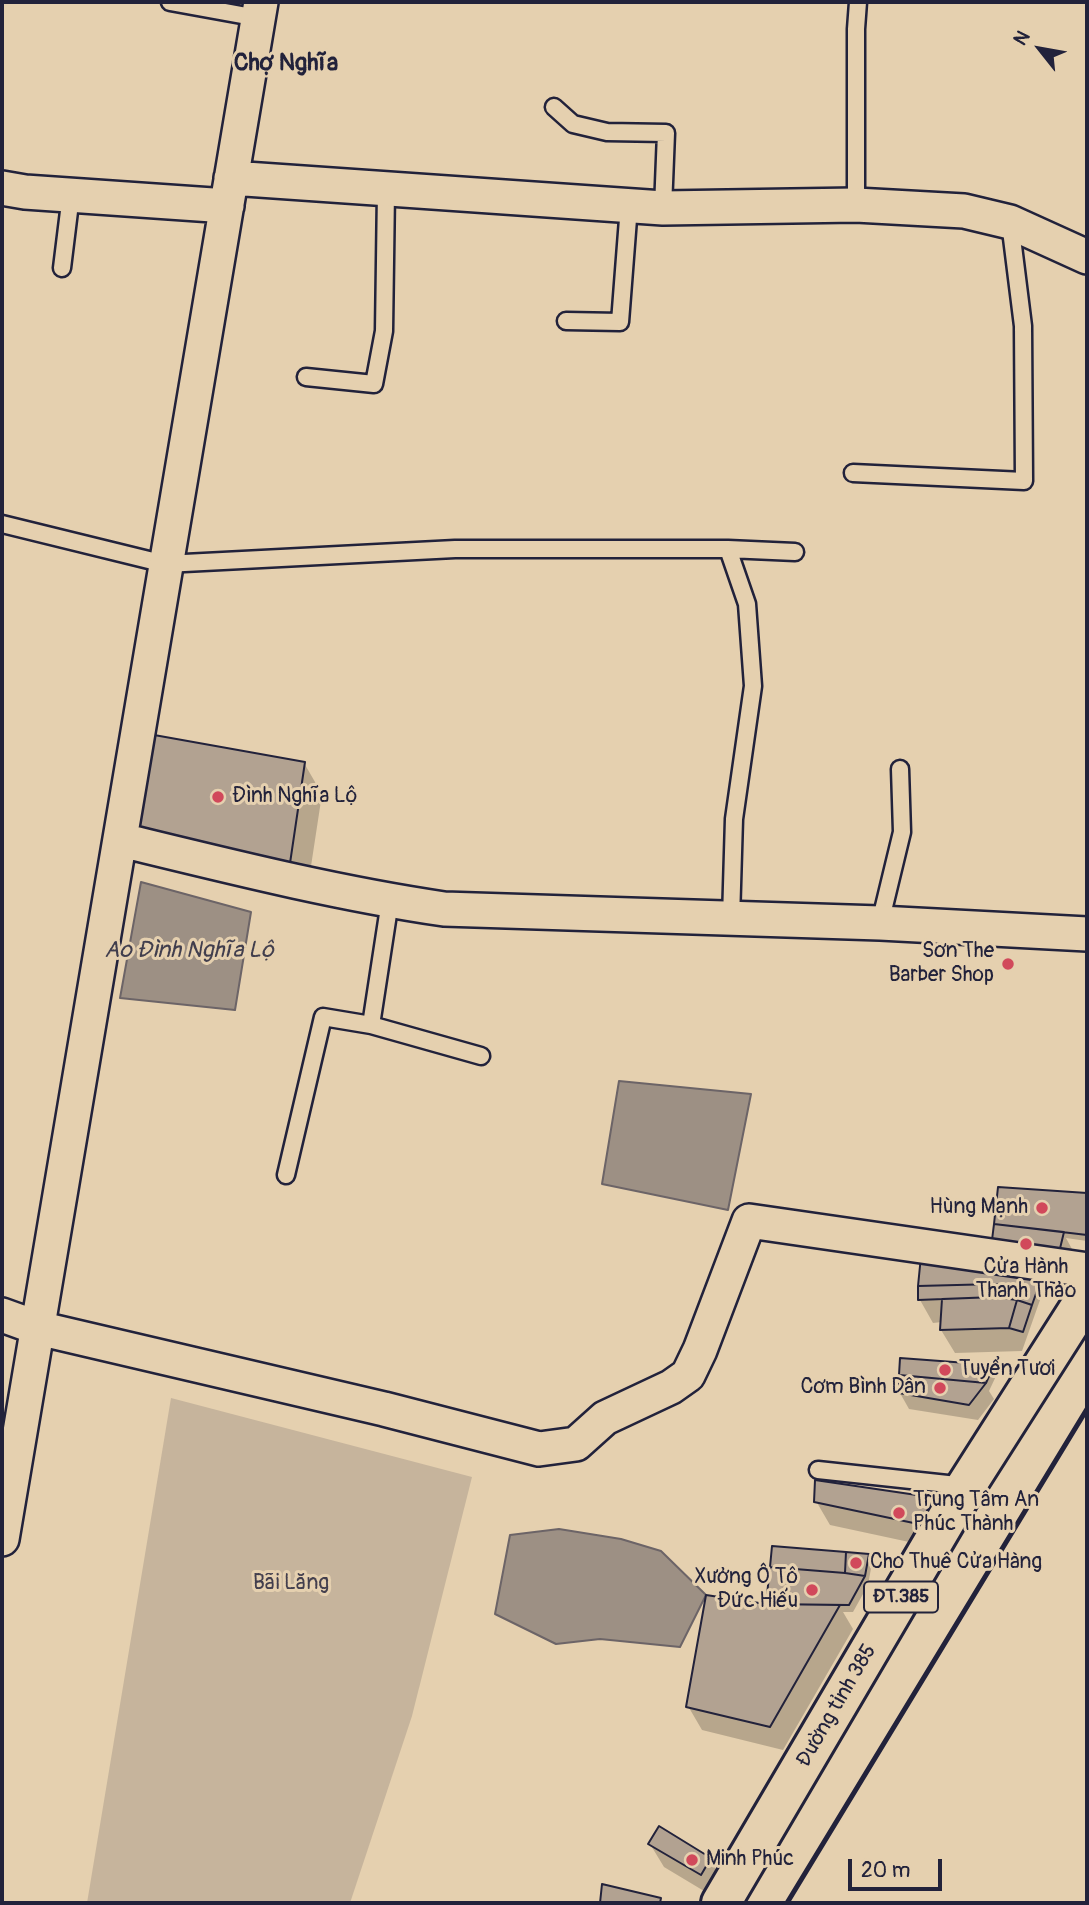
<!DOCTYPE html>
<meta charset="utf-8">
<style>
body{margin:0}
#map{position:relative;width:1089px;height:1905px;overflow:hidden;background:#e5d0af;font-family:Pangolin,sans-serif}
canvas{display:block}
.frame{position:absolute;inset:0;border:4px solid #22223b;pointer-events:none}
.north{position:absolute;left:1005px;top:14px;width:70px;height:70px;-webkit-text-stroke:5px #e5d0af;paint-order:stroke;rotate:301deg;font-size:19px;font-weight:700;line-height:28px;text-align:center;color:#22223b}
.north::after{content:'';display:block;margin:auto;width:24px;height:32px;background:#22223b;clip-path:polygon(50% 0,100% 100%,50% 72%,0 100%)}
.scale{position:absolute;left:848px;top:1859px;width:94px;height:32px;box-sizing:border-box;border:4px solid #22223b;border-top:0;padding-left:9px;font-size:21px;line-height:24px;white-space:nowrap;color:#22223b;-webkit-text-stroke:5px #e5d0af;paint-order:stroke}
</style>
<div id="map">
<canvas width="1089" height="1905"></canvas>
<div class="frame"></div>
<div class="north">N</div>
<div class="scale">20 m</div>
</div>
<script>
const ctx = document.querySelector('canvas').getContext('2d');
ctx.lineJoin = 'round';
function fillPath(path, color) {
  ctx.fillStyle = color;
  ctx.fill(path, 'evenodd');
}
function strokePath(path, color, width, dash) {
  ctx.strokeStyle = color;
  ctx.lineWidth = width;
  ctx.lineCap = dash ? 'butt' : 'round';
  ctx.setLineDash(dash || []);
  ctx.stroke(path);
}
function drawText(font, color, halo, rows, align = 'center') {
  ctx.font = font + ' Pangolin,sans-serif';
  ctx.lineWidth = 6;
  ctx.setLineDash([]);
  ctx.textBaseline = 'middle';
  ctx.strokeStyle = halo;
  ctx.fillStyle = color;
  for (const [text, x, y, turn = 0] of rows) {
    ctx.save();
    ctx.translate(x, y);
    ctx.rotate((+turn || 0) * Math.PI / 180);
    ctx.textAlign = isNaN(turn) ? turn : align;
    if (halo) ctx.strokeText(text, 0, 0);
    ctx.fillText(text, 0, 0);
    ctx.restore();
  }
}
fillPath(new Path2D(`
 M171,1398L472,1477L412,1716L350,1903H87Z`), '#c6b49c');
const water = new Path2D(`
 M141,882L251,912L235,1010L120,998Z
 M619,1081L751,1094L728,1210L602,1184Z
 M559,1529L621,1539L661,1551L706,1595L680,1647L600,1639L556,1644L495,1614L510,1535Z`);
fillPath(water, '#9d9084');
strokePath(water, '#6c6467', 2);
fillPath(new Path2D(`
 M304,763L322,794L306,899L152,862Z
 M1000,1189L1087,1194V1241L1066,1238L1072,1249L1065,1280L1042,1277L1046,1283L1022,1351L955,1353L941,1330L942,1322L933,1323L920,1300L1000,1271Z
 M993,1367L997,1374L989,1391L994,1399L978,1420L909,1409L900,1393Z
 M816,1501L949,1523L937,1548L830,1525Z
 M868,1555L872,1563L868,1585L853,1612H843L853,1629L783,1750L702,1730L688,1706L768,1606L772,1567Z
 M650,1844L710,1859L723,1882L714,1897L664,1867Z`), '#0003');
const building = new Path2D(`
 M143,733L305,762L289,870L133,832Z
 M998,1187L1087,1193V1235L994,1224Z
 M994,1224L1064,1232L1056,1265L990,1256Z
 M921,1256L1021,1273L1018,1287L996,1284L918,1286Z
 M1021,1273L1043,1274L1032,1305L1017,1300Z
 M996,1284L1018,1287L1017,1300L995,1297Z
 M996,1284L995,1297L918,1300V1286Z
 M995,1297L1017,1300L1009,1328L940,1330L942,1299Z
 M1017,1300L1032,1305L1023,1332L1009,1328Z
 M900,1358L994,1365L986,1383L899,1375Z
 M899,1375L986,1383L969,1405L899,1393Z
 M815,1480L937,1498L923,1525L814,1502Z
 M772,1546L846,1552L845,1573L770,1567Z
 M846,1552L869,1554L865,1576L845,1573Z
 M770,1567L845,1573L865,1576L849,1605L766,1604Z
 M706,1595L766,1604L840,1605L770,1727L686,1707Z
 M659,1826L711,1858L701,1875L648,1844Z
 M602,1884L661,1898L660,1903H600Z`);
fillPath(building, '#b2a291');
strokePath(building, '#22223b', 2);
const lane = new Path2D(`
 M170,2L258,18
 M554,107L573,124L607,132L666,133L663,208
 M856,205V29L858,2
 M62,268L71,195
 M566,321L620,322L629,206
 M306,377L374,384L384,331L386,191
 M853,473L1024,481L1023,326L1010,222
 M2,524L165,564L455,549H728L747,604L753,686L734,819L731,919
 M728,549L795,552
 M880,923L902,832L900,769
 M371,1025L481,1056
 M286,1175L323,1017L371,1025L390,901
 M818,1470L966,1486`);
const street = new Path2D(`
 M231,178L663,208L856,205L964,211L1010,222L1087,257
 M2,188L25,192L227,206
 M121,840C228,866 335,893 444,909L880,923L1087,934
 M2,1315L38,1328L384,1409L539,1449L576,1444L605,1418L671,1387L688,1375L700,1350L749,1221L1087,1270
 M2,1539L261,2`);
const primary = new Path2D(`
 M721,1903L966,1486L1087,1296`);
strokePath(lane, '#22223b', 21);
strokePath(street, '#22223b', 38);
strokePath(primary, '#22223b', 44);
strokePath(lane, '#e5d0af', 16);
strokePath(street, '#e5d0af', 33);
strokePath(primary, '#e5d0af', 38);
strokePath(new Path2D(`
 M787,1903L1087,1409`), '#22223b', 5);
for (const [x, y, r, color] of [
 [218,797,7,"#d1495b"],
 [1008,964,7,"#d1495b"],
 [1042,1208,7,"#d1495b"],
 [1026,1244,7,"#d1495b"],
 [945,1370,7,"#d1495b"],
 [940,1388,7,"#d1495b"],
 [899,1513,7,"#d1495b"],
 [856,1563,7,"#d1495b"],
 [812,1590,7,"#d1495b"],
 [692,1860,7,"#d1495b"]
]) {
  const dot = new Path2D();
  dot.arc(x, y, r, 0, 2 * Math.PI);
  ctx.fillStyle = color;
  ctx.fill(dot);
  strokePath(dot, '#e5d0af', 2.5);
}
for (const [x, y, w] of [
 [901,1597,74]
]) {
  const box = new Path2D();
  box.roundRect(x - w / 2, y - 15.5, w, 31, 5);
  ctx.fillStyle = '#e5d0af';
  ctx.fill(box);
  strokePath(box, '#22223b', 2);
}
drawText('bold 19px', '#22223b', null, [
 ["ĐT.385",901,1597]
]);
drawText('21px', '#22223b', '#e5d0af', [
 ["Đình Nghĩa Lộ",232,797],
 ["Sơn The",994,952,"right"],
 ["Barber Shop",994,976,"right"],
 ["Hùng Mạnh",1028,1208,"right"],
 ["Cửa Hành",1026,1268,"center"],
 ["Thanh Thảo",1026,1292,"center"],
 ["Tuyển Tươi",959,1370],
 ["Cơm Bình Dân",926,1388,"right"],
 ["Trung Tâm An",913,1501],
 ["Phúc Thành",913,1525],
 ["Cho Thuê Cửa Hàng",870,1563],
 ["Xưởng Ô Tô",798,1578,"right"],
 ["Đức Hiếu",798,1602,"right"],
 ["Minh Phúc",706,1860]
], 'left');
drawText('21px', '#433f4e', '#e5d0af', [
 ["Bãi Lăng",291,1584]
]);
drawText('21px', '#22223b', '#e5d0af', [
 ["Đường tỉnh 385",837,1706,-60]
]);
drawText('italic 23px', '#413e4d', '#e5d0af', [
 ["Ao Đình Nghĩa Lộ",189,951]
]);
drawText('bold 24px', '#22223b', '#e5d0af', [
 ["Chợ Nghĩa",286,64]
]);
</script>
